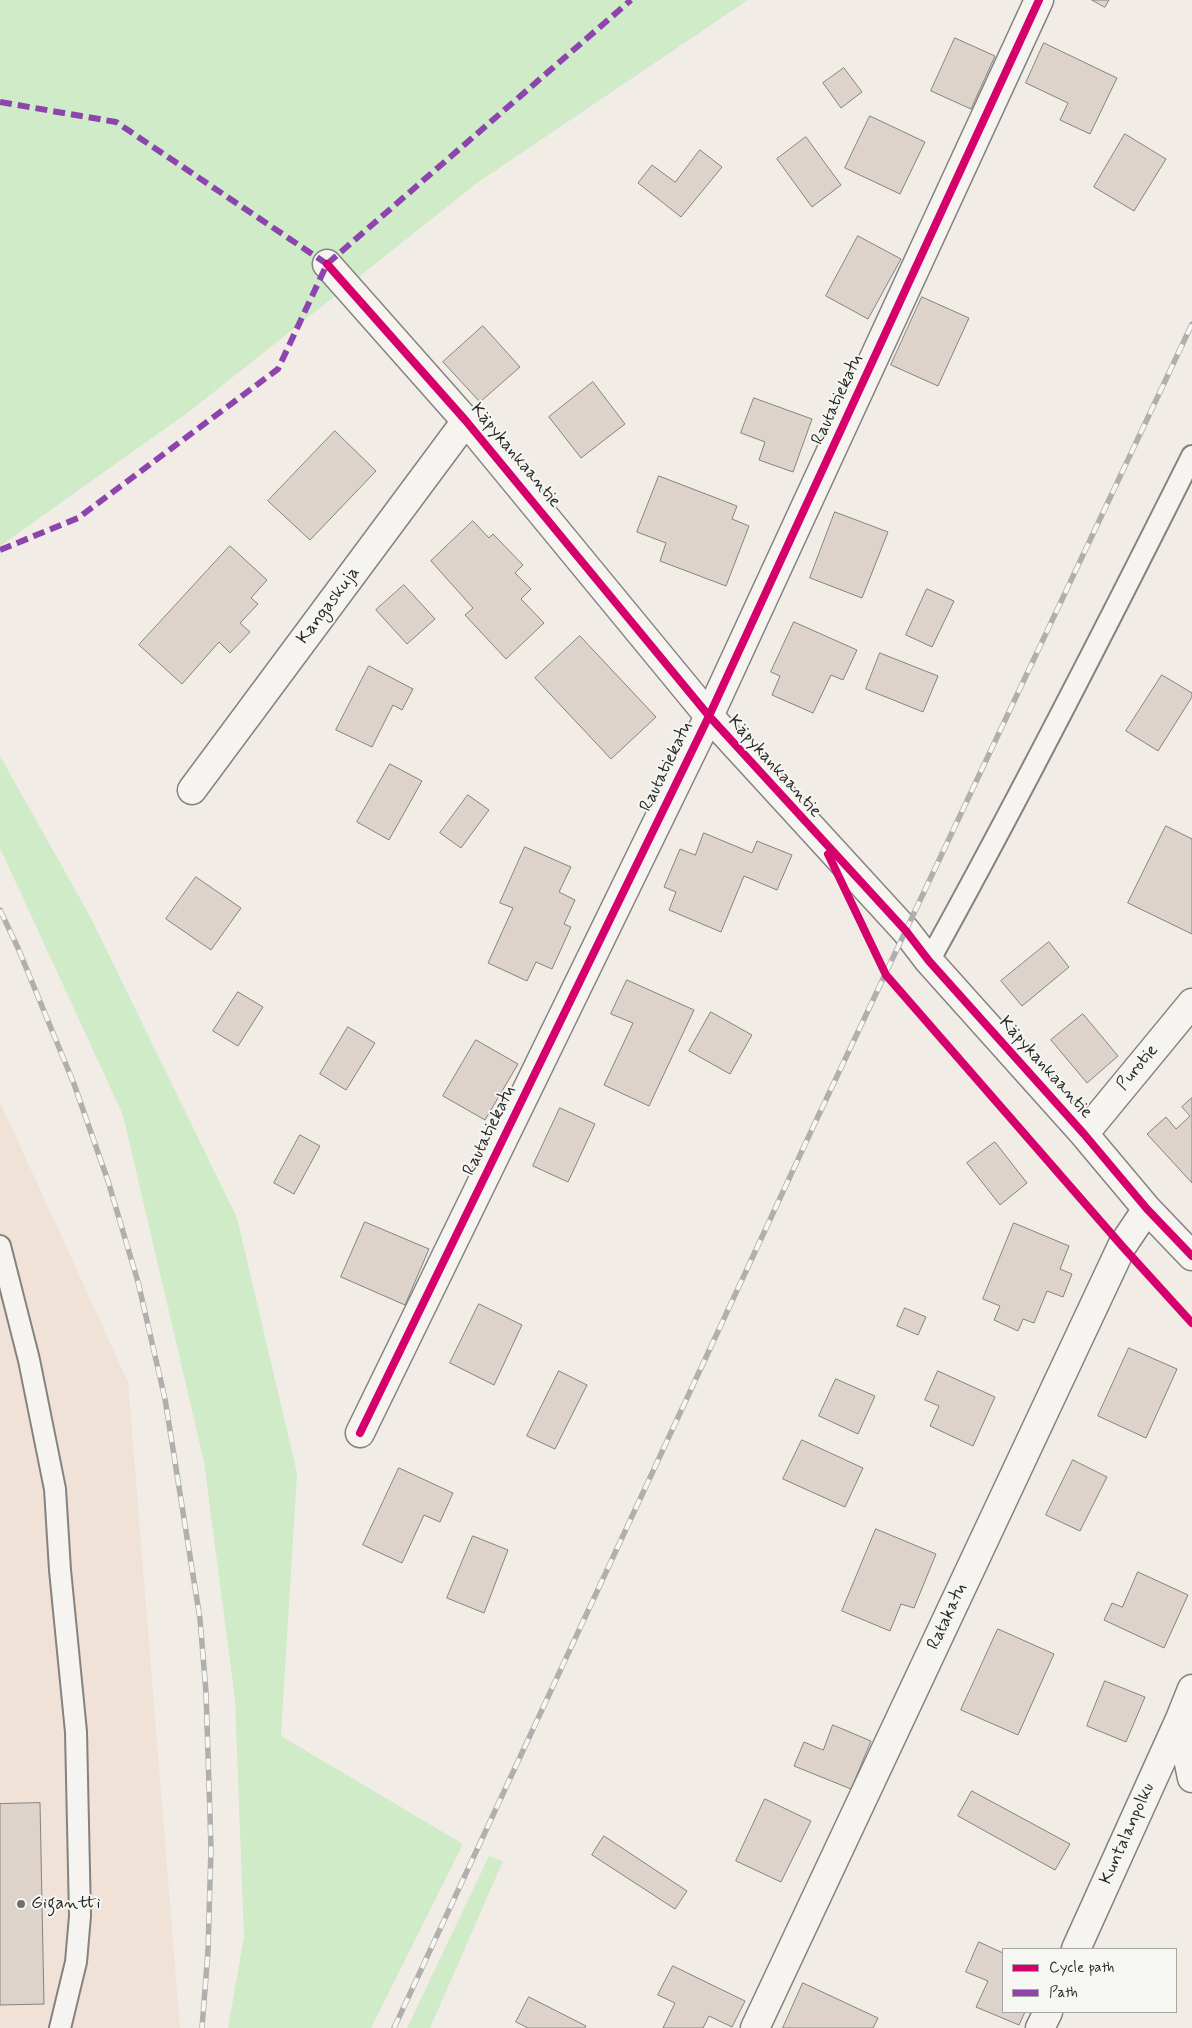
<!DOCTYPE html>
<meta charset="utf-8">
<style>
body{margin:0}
#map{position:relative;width:1192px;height:2028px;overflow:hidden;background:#f2ece7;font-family:Mynerve,sans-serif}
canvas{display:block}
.legend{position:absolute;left:1002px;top:1948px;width:175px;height:65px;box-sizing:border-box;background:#f6f6f2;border:1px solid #a5a5a2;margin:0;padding:6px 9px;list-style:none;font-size:15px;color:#2b2b2b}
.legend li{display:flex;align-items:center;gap:10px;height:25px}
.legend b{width:25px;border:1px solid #a5a5a2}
</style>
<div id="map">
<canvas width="1192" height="2028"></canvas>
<ul class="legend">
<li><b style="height:6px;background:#d6006c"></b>Cycle path</li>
<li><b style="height:6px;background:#8e44ad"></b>Path</li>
</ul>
</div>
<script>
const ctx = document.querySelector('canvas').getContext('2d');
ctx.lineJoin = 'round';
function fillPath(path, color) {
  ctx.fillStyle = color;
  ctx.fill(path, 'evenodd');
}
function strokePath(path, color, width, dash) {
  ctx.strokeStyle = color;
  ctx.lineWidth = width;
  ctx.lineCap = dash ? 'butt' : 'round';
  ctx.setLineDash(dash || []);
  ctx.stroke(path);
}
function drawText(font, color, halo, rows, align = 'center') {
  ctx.font = font + ' Mynerve,sans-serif';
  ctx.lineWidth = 4;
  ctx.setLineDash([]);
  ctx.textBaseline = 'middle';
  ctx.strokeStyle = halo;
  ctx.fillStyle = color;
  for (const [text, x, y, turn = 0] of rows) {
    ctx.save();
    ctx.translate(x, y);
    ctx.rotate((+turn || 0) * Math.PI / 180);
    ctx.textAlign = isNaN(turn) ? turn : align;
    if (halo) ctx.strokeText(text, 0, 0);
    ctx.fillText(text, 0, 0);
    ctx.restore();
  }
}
fillPath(new Path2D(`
 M0,1102L128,1382L180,2028H0Z`), '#f0e2d6');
fillPath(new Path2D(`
 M0,0H748L477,183L190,411L0,546Z
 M0,756L91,918L237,1218L297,1473L281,1736L463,1844L371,2028H228L244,1937L235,1699L204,1462L123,1115L0,848Z
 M489,1856L503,1861L430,2028H407Z`), '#cfebc8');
const building = new Path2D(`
 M1092,0H1109L1105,7Z
 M955,38L995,56L971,109L931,91Z
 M1044,43L1117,78L1090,134L1060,120L1068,103L1026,83Z
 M844,68L862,92L841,108L823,83Z
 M870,116L925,142L900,194L845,168Z
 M1125,134L1166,159L1134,211L1094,187Z
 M806,137L841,185L812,207L777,159Z
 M700,150L722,167L681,217L638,183L652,165L675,182Z
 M858,236L901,259L868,319L826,296Z
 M922,297L969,318L938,386L891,365Z
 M483,326L520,367L480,402L443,362Z
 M593,382L625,424L581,458L549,417Z
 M754,398L812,419L793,472L759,460L765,442L741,433Z
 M335,431L376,471L310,540L268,501Z
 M659,476L737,506L732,519L749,526L726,586L660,561L666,543L637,532Z
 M835,512L888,532L862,598L810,578Z
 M473,521L489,538L493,534L523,565L515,573L531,589L521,599L544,623L506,659L465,615L473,608L431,561Z
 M230,546L267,580L251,598L258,604L240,623L250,632L230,653L219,642L182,684L139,645Z
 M404,585L435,619L407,644L376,610Z
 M927,589L954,601L932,647L906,635Z
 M794,622L857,650L843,680L831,675L813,713L772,695L780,676L771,672Z
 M580,636L656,717L611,759L535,678Z
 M880,653L938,676L923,712L866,689Z
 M369,666L413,689L402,710L393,705L372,747L336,730Z
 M1162,675L1192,693V697L1158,751L1126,731Z
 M390,764L422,781L389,840L357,822Z
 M468,795L489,810L461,848L440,833Z
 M1166,826L1192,839V934L1128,903Z
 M704,833L752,853L757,841L792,855L777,890L744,876L721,932L669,910L676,892L664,887L680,849L695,855Z
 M525,847L571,867L559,892L575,900L564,924L571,927L552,969L536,962L527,981L488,963L513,908L500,903Z
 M196,877L241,908L211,950L166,919Z
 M1049,942L1069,967L1022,1006L1001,981Z
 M627,980L694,1010L649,1106L604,1085L633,1023L611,1014Z
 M238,992L263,1007L238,1046L213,1031Z
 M711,1012L752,1035L730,1074L689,1051Z
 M1083,1014L1118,1056L1087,1083L1051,1040Z
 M348,1027L375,1043L346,1090L320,1074Z
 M476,1040L518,1064L485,1120L443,1096Z
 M1192,1098V1183L1147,1134L1166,1117L1176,1129L1190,1116L1182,1107Z
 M560,1108L595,1124L568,1182L533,1166Z
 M300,1135L320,1146L294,1194L274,1183Z
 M995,1142L1027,1183L1000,1205L967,1163Z
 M365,1222L429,1249L405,1305L341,1277Z
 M1014,1223L1069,1246L1060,1269L1072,1274L1063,1297L1047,1291L1034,1323L1023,1319L1018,1331L994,1320L1000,1306L983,1299Z
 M479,1304L522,1325L494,1385L450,1363Z
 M905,1308L926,1317L918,1335L897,1326Z
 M1129,1348L1177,1369L1146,1438L1098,1416Z
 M559,1371L587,1385L555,1449L527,1436Z
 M938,1371L995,1397L973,1446L930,1426L939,1406L925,1400Z
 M836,1379L875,1396L858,1434L819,1416Z
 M802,1440L863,1468L845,1507L783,1479Z
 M1073,1460L1107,1477L1080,1531L1046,1515Z
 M399,1468L453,1493L440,1522L424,1515L402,1563L363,1545Z
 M876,1529L936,1554L914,1608L901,1604L890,1631L842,1611Z
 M473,1536L508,1550L484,1613L447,1598Z
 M1138,1572L1188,1595L1164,1648L1104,1620L1112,1603L1122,1607Z
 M998,1629L1054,1654L1018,1735L961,1710Z
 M1105,1681L1145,1697L1126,1742L1087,1726Z
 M833,1725L871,1741L851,1789L794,1766L804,1742L823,1750Z
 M972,1791L1070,1844L1055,1870L958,1816Z
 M765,1799L811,1821L781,1882L736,1861Z
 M40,1803L44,2004L0,2005V1804Z
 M604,1836L687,1891L675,1909L592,1855Z
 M979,1942L1003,1953V2012H1025L1019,2025L976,2007L988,1981L966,1972Z
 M673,1966L745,2001L732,2027L709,2016L703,2028H663L675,2003L658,1995Z
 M803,1983L878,2018L873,2028H783Z
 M529,1997L586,2026L585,2028H528L516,2022Z`);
fillPath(building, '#ded3ca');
strokePath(building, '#858280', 1);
const lane = new Path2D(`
 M929,961C1021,795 1107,626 1192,456
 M0,1246L29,1360L55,1489L60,1570L76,1732L80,1916L76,1962L60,2028`);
const street = new Path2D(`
 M327,264L466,421L709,716L906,931L929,961L1084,1134L1147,1209L1192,1256
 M192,790L466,421
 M1084,1134L1192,1003
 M360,1433L709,716L1039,0
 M1192,1689L1180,1719L1192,1778
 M1076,1949L1180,1719
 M755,2028L1122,1246L1147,1209
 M1040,2028L1048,2012`);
strokePath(lane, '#858280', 24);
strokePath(street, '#858280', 31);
strokePath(lane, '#f5f4f1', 20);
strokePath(street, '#f5f4f1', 28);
const rail = new Path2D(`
 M0,910L18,948L74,1084L108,1181L138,1282L165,1399L200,1619L206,1692L211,1848L208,1951L202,2028
 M394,2028L814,1125L1192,324`);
strokePath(rail, '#b0afad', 5.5);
strokePath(rail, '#f6f6f2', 4, [11]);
strokePath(new Path2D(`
 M0,102L116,122L327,264
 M0,550L78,518L278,369L327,264L631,0`), '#8e44ad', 6, [12, 6]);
strokePath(new Path2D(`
 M327,264L466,421L709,716L906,931L929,961L1084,1134L1147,1209L1192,1256
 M828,854L886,975L1122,1246L1192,1323
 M360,1433L709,716L1039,0`), '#d6006c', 8);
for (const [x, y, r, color] of [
 [21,1904,5,"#716f6d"]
]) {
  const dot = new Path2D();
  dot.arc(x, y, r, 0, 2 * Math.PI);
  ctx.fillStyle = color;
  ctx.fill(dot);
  strokePath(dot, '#f6f6f2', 2);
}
drawText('18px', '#2b2b2b', '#f6f6f2', [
 ["Rautatiekatu",838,400,-65],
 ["Käpykankaantie",515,456,50],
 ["Kangaskuja",329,606,-53],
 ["Rautatiekatu",667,767,-64],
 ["Käpykankaantie",774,767,48],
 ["Käpykankaantie",1045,1068,48],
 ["Purotie",1138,1068,-50],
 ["Rautatiekatu",490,1131,-64],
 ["Ratakatu",948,1617,-65],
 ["Kuntalanpolku",1128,1834,-66]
]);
drawText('18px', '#2b2b2b', '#f6f6f2', [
 ["Gigantti",31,1904]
], 'left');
</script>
